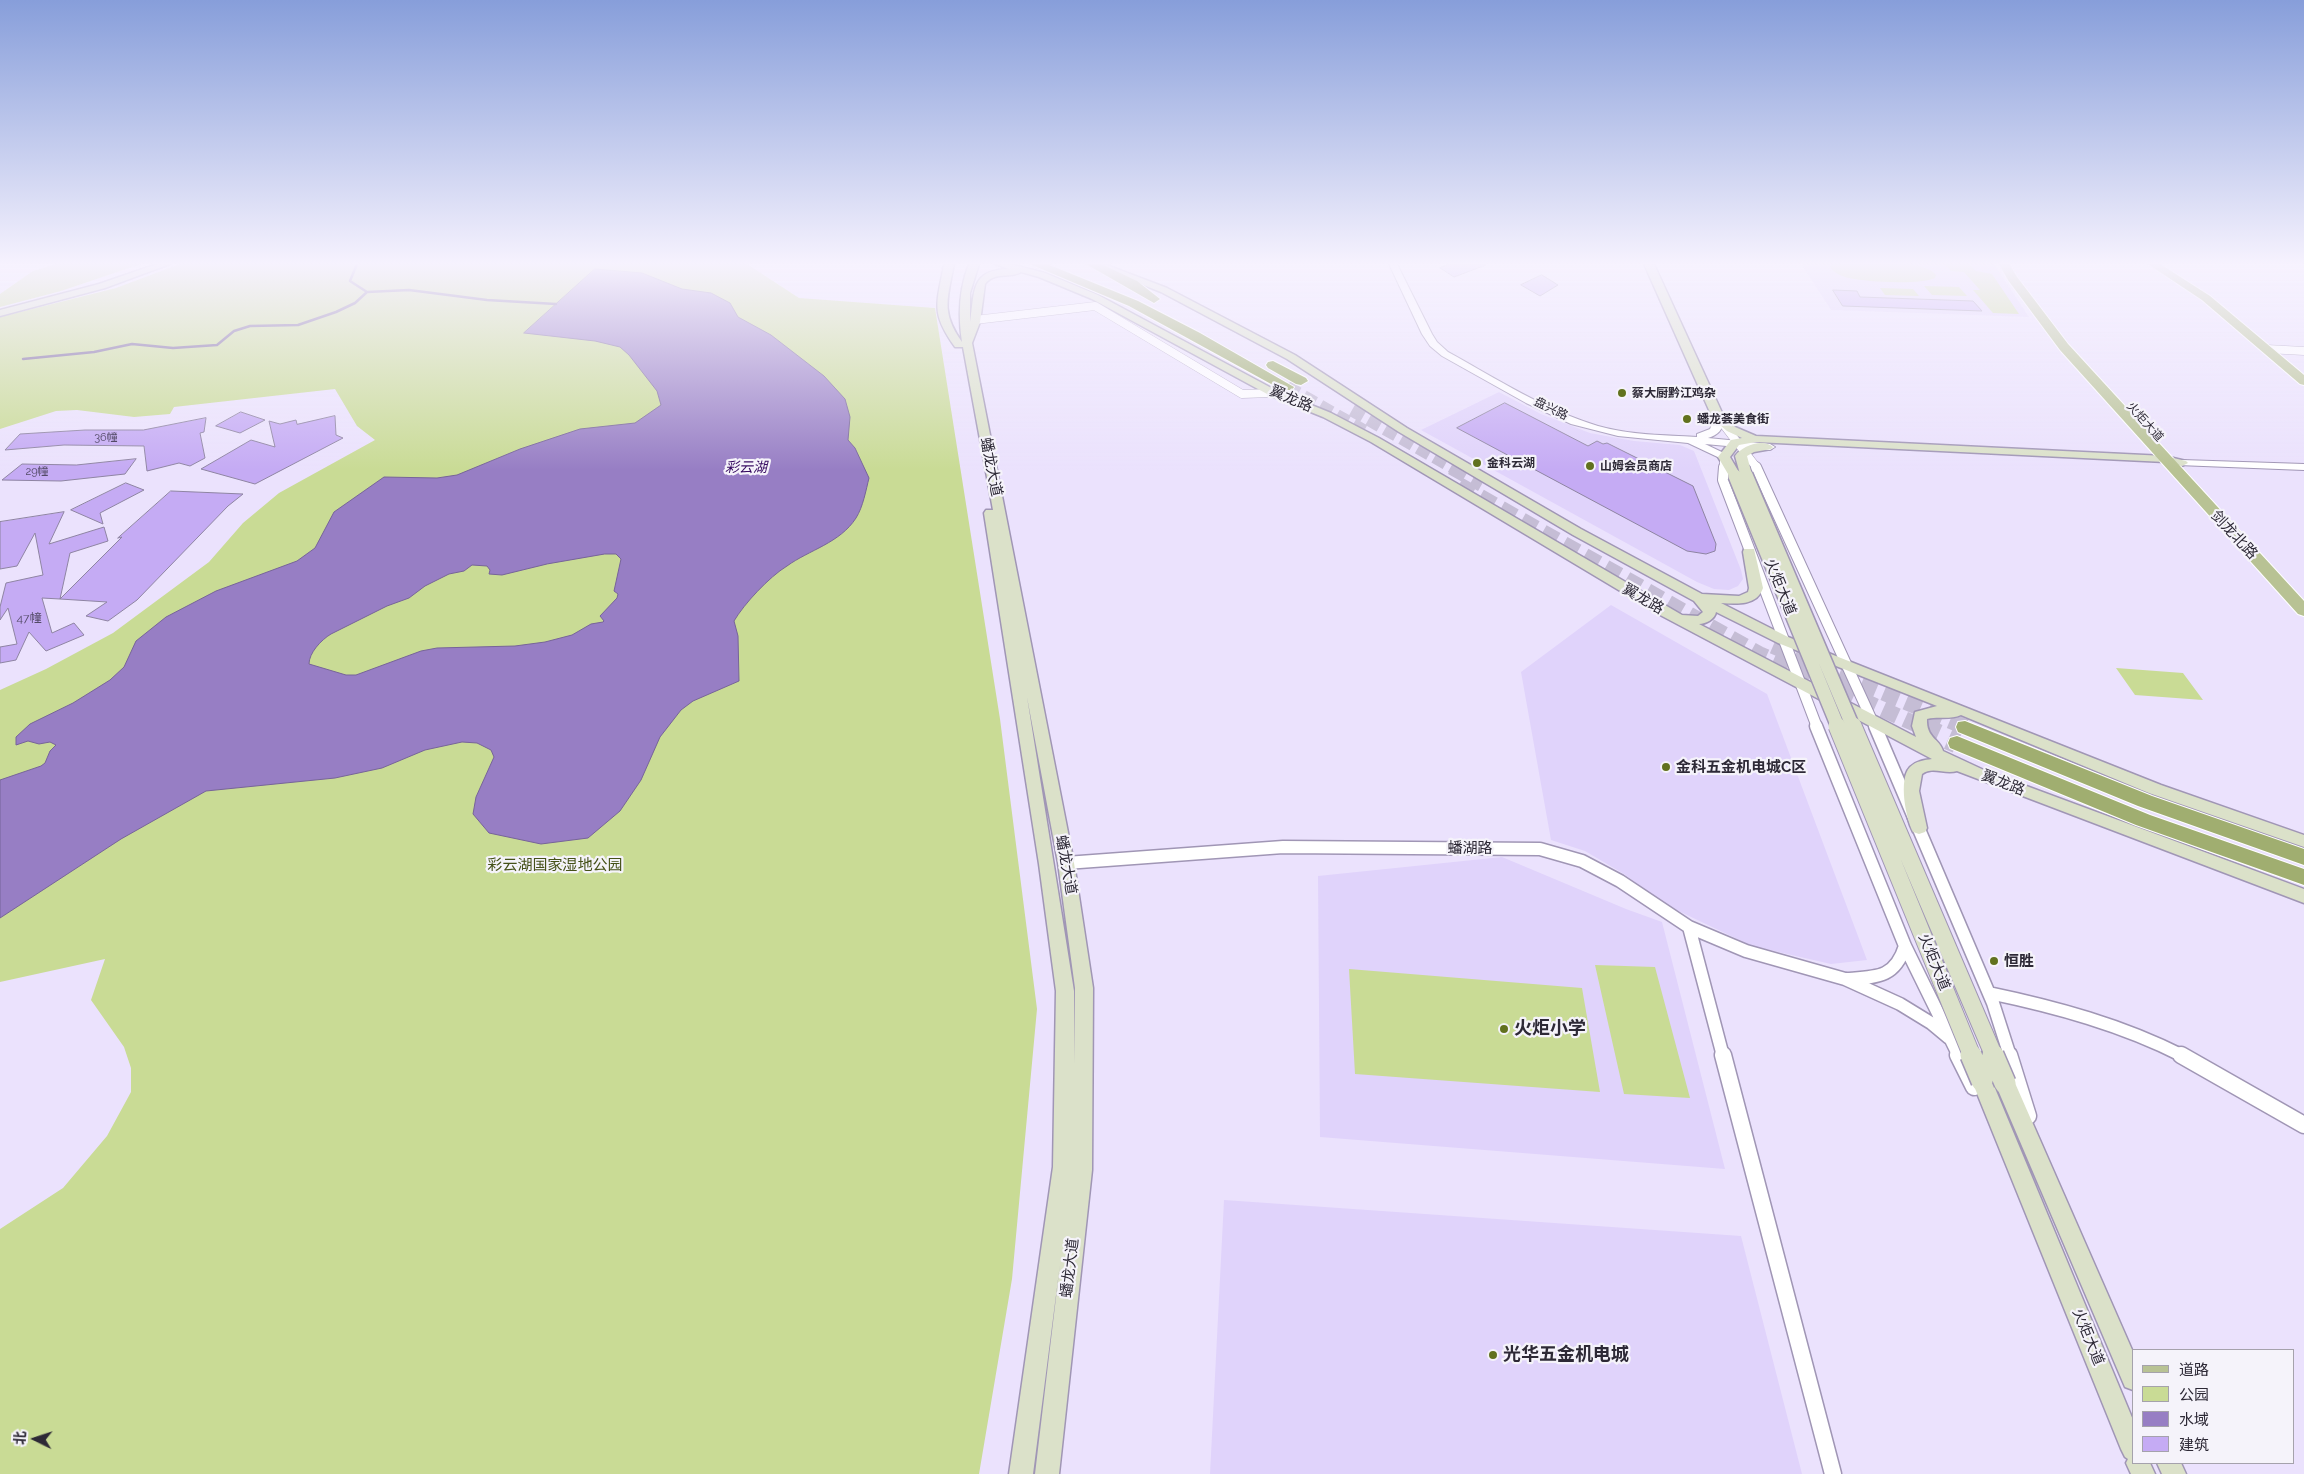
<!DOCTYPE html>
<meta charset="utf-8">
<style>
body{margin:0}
#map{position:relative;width:2304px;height:1474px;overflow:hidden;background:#ebe2fd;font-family:Raleway,"Noto Sans SC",sans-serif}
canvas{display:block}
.legend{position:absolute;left:2132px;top:1349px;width:162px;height:115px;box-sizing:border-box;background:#f5f3fa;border:1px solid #a5a2ac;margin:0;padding:6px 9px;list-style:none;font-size:15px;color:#2d2936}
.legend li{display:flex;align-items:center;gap:10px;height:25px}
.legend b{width:25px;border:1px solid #a5a2ac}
.north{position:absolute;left:10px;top:1414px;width:50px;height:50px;-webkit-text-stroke:4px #f5f3fa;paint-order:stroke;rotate:274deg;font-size:14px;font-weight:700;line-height:20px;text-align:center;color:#2d2936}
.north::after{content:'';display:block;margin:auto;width:18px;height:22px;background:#2d2936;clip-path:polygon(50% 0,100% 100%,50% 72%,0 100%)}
</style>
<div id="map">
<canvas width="2304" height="1474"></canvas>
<ul class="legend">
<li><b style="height:6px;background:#b8c294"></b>道路</li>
<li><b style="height:14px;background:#c9db95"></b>公园</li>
<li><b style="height:14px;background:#977ec4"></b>水域</li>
<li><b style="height:14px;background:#c5abf4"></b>建筑</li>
</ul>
<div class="north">北</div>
</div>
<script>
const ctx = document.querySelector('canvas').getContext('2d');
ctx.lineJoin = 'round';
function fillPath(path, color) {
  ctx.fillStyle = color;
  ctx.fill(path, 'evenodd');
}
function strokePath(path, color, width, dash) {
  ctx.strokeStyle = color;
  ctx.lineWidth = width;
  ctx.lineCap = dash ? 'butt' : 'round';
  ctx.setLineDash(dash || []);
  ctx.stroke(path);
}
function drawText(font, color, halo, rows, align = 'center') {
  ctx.font = font + ' Raleway,"Noto Sans SC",sans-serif';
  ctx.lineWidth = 4.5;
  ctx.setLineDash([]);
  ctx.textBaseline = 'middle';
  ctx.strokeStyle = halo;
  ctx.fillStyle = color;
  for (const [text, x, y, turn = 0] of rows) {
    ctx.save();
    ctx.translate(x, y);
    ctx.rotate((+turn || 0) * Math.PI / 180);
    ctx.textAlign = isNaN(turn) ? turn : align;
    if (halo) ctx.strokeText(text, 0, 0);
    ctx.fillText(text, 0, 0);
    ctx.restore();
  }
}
fillPath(new Path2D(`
 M1801,264H1994L2029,317L1831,310Z
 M1499,392L1541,414L1590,433L1634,441L1680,445L1694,451L1741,570L1743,579L1738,586L1729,590L1714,589L1697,582L1421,430Z
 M1611,605L1767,694L1867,960L1831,964L1752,946L1666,905L1624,874L1585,851L1551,840L1521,672Z
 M1502,857L1626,909L1662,922L1725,1169L1320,1137L1318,876Z
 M1224,1200L1741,1236L1802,1474H1210Z`), '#e0d3fb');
fillPath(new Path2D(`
 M56,264H141L61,291L0,307V294L33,271Z
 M180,264H747L799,298L935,308L1000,719L1037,1009L1012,1279L979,1474H0V1229L63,1188L107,1136L131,1092V1068L124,1047L91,1000L105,959L0,982V690L46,669L113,633L209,562L243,523L279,493L375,440L357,426L335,389L174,407L170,414L134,417L77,410L56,411L0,429V317L116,288Z
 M1831,264C1854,264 1923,257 1936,275L1935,278C1920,285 1866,282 1849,278C1841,276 1834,273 1830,267Z
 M1945,264H1969L1976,271L1992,274L2019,314L1993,313L1973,290H1980L1964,272L1951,271Z
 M1924,286L1959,287L1967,296L1932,295Z
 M1880,288L1913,289L1919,296L1885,295Z
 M2116,668L2183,673L2203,700L2135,695Z
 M1595,965L1655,967L1690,1098L1624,1094Z
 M1349,969L1582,988L1600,1092L1355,1074Z`), '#c9db95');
const water = new Path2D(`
 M595,269L642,273L682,289L711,293L730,303L738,317L771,335L824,376L845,399L850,417L848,440L855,448L869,478C866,490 863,507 856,518C840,543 809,550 787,566C769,577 744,604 734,621L738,636L739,681L693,701L681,710L660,737L641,780L620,811L588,838L541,844L489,833L473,814L476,797L494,757L491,750L477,743L462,742L425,750L382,768L335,778L206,791L121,839L0,918V780L41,766L45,763L50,751L56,745L50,742L39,744L28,741L16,745V737L30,724L73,703L110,680L124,667L136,641L166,617L216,591L297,561L315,548L334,512L384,477L437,478L457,475L520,449L580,429L635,423L661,405L657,391L629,355L620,347L595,341L524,333ZM605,554H616L621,559L614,591L618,594L617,598L600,616L604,621L603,622L591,624L572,635L545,642L515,646L437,648L421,651L356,675H346L309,664C309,653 321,640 331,634L387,606L409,598L425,586L449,574L464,571L472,565L487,566L490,570L489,574L502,575L547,564Z`);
fillPath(water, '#977ec4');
strokePath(water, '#776499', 1);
strokePath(new Path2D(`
 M357,264L350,281L367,292L409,290L487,300L556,304
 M23,359L94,352L132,344L173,348L217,345L234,331L250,326L298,325L336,312L355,303L367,292`), '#776499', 2.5);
const building = new Path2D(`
 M1450,264H1486V265L1454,277L1440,268Z
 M1542,275L1558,285L1540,296L1521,285Z
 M1833,290L1857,291L1860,297L1973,301L1982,311L1843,306Z
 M1505,403L1588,446L1597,441L1603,444L1607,443L1693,486L1716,544L1715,551L1706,554L1687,551L1457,428Z
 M241,412L265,420L240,433L216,426Z
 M335,416L336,435L343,438L255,484L201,469L251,440L275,447L269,421L280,424L296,420L297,424Z
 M206,418L204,432L200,433L205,458L190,466L179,463L147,471L144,446L64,445L5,450L20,434L85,430H143Z
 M136,459L125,474L61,481L2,480L22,464L76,465Z
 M126,483L144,490L100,513L103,524L71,510Z
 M171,491L243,494L228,506L137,600L108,621L86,616L107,602L60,599L122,537L118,538Z
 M64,512L49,544L104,527L108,541L70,553L60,599L42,598L52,633L74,623L84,635L46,651L29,632L16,660L0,663V647L17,644L8,608L0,620V607L6,583L43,575L35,533L17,566L0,569V522Z`);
fillPath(building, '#c5abf4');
strokePath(building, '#8e84a2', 1);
strokePath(new Path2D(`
 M1287,387L1364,431
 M1352,410L1454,468`), '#c5bdd5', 13, [13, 6]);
strokePath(new Path2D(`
 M1452,467L1482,484
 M1459,485L1759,654L1922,727
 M1773,646L1965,727`), '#c5bdd5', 16, [16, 8]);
strokePath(new Path2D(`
 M1919,726L1957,743
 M1963,726L1965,727`), '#c5bdd5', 21, [21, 11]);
const minorFar3 = new Path2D(`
 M975,320L1095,306L1242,394L1273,393
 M2267,349L2304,351
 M1720,420L1757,468
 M1724,468V457`);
const minorFar2 = new Path2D(`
 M1724,467L1723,480L1817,727
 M1756,467L1875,727`);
const minorFar1 = new Path2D(`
 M1816,726L1905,946L1959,1056
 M1875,726L1993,1003L2010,1056
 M1066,863L1283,847L1540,849L1582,861L1620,881L1689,927L1746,951L1845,979L1900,1004L1931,1023L1949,1038
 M1689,927L1723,1056
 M1847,979C1877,977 1895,978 1905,946
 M1989,993C2056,1007 2122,1025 2183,1056`);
const minor = new Path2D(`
 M1723,1055L1833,1474
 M1958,1055L1974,1087
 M2009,1055L2028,1116
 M2181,1055L2304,1125`);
const tertiary = new Path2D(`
 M1389,264H1397L1432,334L1437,342L1448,352C1497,379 1545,410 1598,426C1630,435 1664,435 1697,437V434L1710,429L1714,419L1719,416L1724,419C1723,430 1718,435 1708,438L1770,444L1775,447L1770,450L1705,444L1728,455V459L1724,460L1688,443L1618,436L1571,424L1526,403L1442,356L1430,346L1422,334Z
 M2182,460L2304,464V470L2178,465L2177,463Z`);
const secondary = new Path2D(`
 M157,264H170L105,288L0,316V310L99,284Z
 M944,264H954C948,297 940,312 962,342C958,315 959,289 969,264H979L970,293V322C975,291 970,270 1009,269L995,264H1010L1045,273L1098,295L1277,391L1331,413L1379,438L1682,615L1698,616L1703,612L1694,601L1573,535L1399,432L1287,359L1161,292L1091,264H1104L1167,288L1295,355L1407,428L1581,529L1702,594L1739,596L1748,592L1749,588L1743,552L1744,549H1754L1763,588C1757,606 1736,604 1721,603L1788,637L2161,785L2304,835V847L2149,793L1961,715C1951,720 1938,716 1927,719C1926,738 1940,739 1943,751L1986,771L2304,889V903L1957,771C1945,775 1933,766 1922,774L1919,791L1927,828L1925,832L1919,834L1913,832C1906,819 1898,779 1910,767C1916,761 1924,760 1932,759L1662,616L1371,442L1323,417L1269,395L1092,299L1039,277L1021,272C1010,279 995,271 985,284L980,322L972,343L1074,863L1093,988L1092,1170L1059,1474H1035L1060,1264L1033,1474H1009L1053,1167L1056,991L1039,864L984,513L986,510H993L963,347H955C930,312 937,304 944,264ZM1716,612L1778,643L1937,706L1915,712L1912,726L1916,737L1699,624C1706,624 1715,619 1716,612ZM1027,697L1058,863L1075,988L1074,1064V991Z
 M1644,264H1654L1724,417L1735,427L1756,436L2165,456L2186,461L2188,463L2182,466L2165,462L1756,442L1739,445L1730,457L1740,474L1735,456C1742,446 1763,438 1773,447L1771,449L1754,452L1747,456L1752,475L1750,478L1746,479L1741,476L1735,480L1731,479L1718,457L1731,440L1742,438L1727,431L1713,419Z
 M1982,1072L1989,1075L1992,1081L2133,1420V1463H2150L2155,1474H2131L2126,1463L2128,1459L2125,1457L2121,1449L1972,1081L1975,1075Z
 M2005,1074L2012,1077L2015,1083L2133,1352V1390L2125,1387L1995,1083L1998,1077Z
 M2157,1463H2181L2186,1474H2162Z`);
const primary = new Path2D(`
 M1999,264H2009L2017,277L2068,344L2304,601V616L2298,614L2060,350L2008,280Z
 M2148,264H2160L2210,296L2304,375V385L2300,384L2202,300Z`);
const trunk = new Path2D(`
 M1030,264H1047L1138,301L1200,333L1294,387L1292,390H1282L1129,306Z
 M1086,264H1101L1137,281L1160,299L1154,303Z
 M1273,361L1306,378L1308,381L1301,385L1296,384L1268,368L1266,365L1268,362Z
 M1965,721L2152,796L2304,849V865L2138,806L1958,732L1956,727L1958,722Z
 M1957,736L2150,815L2304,869V885L2136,825L1950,748L1948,743L1950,738Z`);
strokePath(minorFar3, '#a096b5', 9);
strokePath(minorFar2, '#a096b5', 12);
strokePath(minorFar1, '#a096b5', 15);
strokePath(minor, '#a096b5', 19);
strokePath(tertiary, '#a096b5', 2);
strokePath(secondary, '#a096b5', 3);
strokePath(primary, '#fff', 2);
strokePath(trunk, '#fff', 2);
strokePath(minorFar3, '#fff', 8);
strokePath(minorFar2, '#fff', 10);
strokePath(minorFar1, '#fff', 12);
strokePath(minor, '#fff', 16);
fillPath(tertiary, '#fff');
fillPath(secondary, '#dbe1c9');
fillPath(primary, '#b8c294');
fillPath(trunk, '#a0ae70');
const secondaryBridgeFar2 = new Path2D(`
 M1746,475L1853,727
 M1735,476L1838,727`);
const secondaryBridgeFar1 = new Path2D(`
 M1837,726L1972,1056
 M1853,726L1994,1056`);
const secondaryBridge = new Path2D(`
 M1971,1055L1982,1081
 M1993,1055L2005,1083`);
strokePath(secondaryBridgeFar2, '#a096b5', 16, []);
strokePath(secondaryBridgeFar1, '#a096b5', 19, []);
strokePath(secondaryBridge, '#a096b5', 24, []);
strokePath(secondaryBridgeFar2, '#dbe1c9', 13);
strokePath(secondaryBridgeFar1, '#dbe1c9', 17);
strokePath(secondaryBridge, '#dbe1c9', 21);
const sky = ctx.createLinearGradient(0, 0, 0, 470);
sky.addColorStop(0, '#879eda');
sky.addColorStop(0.56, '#f6f2fe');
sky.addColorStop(1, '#f6f2fe00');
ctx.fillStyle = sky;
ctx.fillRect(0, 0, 2304, 470);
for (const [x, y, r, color] of [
 [1622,393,5,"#61711e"],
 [1687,419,5,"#61711e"],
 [1477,463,5,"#61711e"],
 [1590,466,5,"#61711e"],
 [1666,767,5,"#61711e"],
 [1994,961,5,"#61711e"],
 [1504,1029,5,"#61711e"],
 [1493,1355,5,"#61711e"]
]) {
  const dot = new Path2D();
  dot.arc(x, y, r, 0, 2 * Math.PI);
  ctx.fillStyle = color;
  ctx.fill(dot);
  strokePath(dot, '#f5f3fa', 2);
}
drawText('11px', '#534a66', null, [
 ["36幢",106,438],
 ["29幢",37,472]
]);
drawText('bold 12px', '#2d2936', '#f5f3fa', [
 ["蔡大厨黔江鸡杂",1632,393],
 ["蟠龙荟美食街",1697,419],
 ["金科云湖",1487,463],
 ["山姆会员商店",1600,466]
], 'left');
drawText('12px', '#2d2936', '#f5f3fa', [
 ["盘兴路",1551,409,26],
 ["火炬大道",2145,422,48]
]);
drawText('12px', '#534a66', null, [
 ["47幢",29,618]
]);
drawText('italic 14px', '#360b61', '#f5f3fa', [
 ["彩云湖",746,468]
]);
drawText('15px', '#2d2936', '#f5f3fa', [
 ["翼龙路",1291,399,23],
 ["蟠龙大道",991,467,79],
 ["剑龙北路",2234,535,47],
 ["火炬大道",1780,587,68],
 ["翼龙路",1643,599,30],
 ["翼龙路",2003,783,21],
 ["蟠湖路",1470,848],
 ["蟠龙大道",1066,865,80],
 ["火炬大道",1934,962,68],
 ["蟠龙大道",1070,1268,-83],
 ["火炬大道",2088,1337,68]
]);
drawText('bold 15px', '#2d2936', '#f5f3fa', [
 ["金科五金机电城C区",1676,767],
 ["恒胜",2004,961]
], 'left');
drawText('15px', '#455118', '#f5f3fa', [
 ["彩云湖国家湿地公园",555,865]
]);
drawText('bold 18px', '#2d2936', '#f5f3fa', [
 ["火炬小学",1514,1029],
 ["光华五金机电城",1503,1355]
], 'left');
</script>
